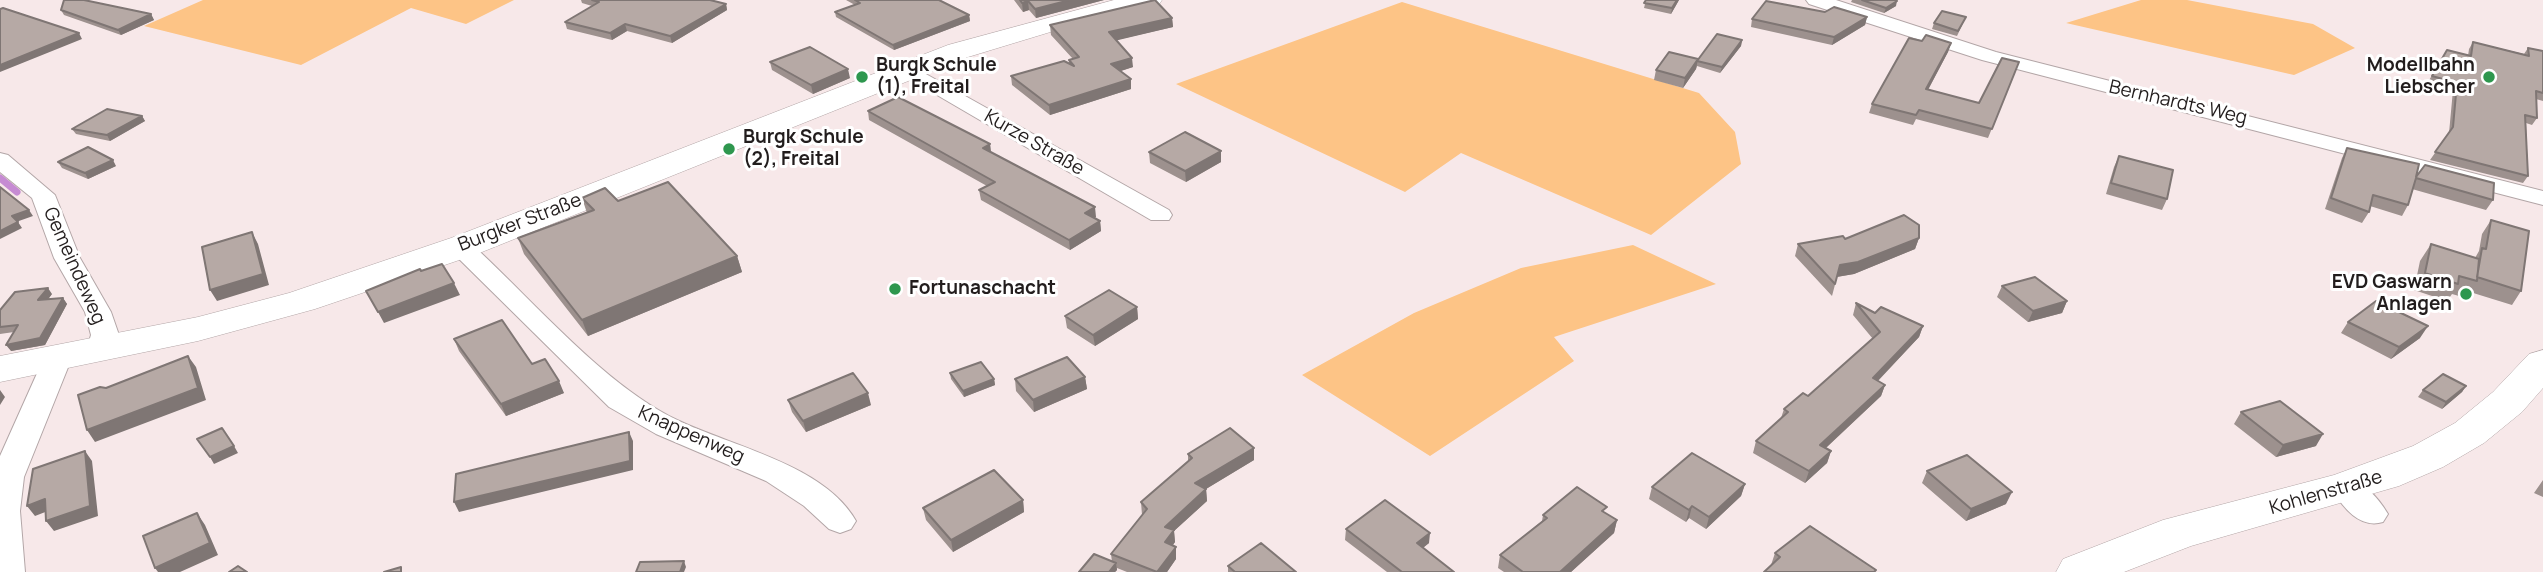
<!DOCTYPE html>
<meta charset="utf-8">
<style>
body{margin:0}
canvas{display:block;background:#f7e8e9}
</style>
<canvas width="2543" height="572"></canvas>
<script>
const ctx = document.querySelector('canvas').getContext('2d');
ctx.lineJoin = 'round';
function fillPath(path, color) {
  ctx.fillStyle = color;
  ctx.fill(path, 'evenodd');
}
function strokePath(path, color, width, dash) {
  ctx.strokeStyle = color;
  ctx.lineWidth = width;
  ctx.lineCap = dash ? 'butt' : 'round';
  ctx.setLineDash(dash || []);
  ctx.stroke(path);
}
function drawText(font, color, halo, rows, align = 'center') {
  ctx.font = font + ' Manrope,sans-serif';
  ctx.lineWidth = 6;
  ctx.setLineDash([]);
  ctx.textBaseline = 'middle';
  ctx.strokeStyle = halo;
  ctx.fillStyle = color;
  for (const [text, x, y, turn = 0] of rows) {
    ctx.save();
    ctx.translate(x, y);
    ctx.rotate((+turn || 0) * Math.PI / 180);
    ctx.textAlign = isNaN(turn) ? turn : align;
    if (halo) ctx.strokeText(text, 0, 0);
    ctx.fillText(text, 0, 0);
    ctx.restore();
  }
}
fillPath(new Path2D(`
 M203,0H514L466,24L411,8L301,65L144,26Z
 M2141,0H2187L2313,24L2355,48L2294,75L2066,23Z
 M1402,2L1699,93L1735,132L1741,164L1651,235L1461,153L1405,192L1176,84Z
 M1633,245L1716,284L1554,337L1574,361L1430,456L1302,375L1414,313L1521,268Z`), '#fdc486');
strokePath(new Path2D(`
 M0,178L17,192`), '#c68bd3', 7);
const street = new Path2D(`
 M1806,0H1836L1996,52L2543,191V205L1982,60L1809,4Z
 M908,64L1169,210L1172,215L1169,220H1151L901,74L897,70L901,66Z
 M0,153L8,155L55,195L80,258L111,312L119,335L110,357L100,360L90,357L86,351L91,335L85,312L54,258L32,198L0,172Z
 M464,238L473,241L478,250C536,304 606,386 677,420C731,446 825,465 856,521L851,529L840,533L829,529L804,506L766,481L656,434L609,407L458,258L451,246L455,241Z
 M57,351L67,354L71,360L24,477L20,511L25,572H0V456L43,360L47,354Z
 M2348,478C2365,483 2379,499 2388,514L2383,522C2360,529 2343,508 2332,489L2337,481Z`);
const secondary = new Path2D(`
 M1114,0H1162L1158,6L1057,30L968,57L477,254L315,309L198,341L0,382V356L198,317L289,293L451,238L948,45Z
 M2543,350V388L2522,412L2484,443L2443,467L2399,486L2191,546L2124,572H2056L2063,559L2163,520L2334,475L2413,446L2455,423L2493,392L2529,354Z`);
strokePath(street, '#b3a6a7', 2);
strokePath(secondary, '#b3a6a7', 1);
fillPath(street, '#fff');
fillPath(secondary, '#fff');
fillPath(new Path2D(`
 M581,0H710L726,4L727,10L672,43L627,31L612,40L567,29L565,22L592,6L582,3Z
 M846,0H939L969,15L970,21L894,50L836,17L835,12L855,5Z
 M1014,0H1104L1036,18L1029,10L1023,12Z
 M1646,0H1679L1671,14L1644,8Z
 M1852,0H1896V6L1884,13L1851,2Z
 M61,10L151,14L154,20L121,35L64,15Z
 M1825,12L1867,17L1865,25L1832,45L1751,27L1752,19Z
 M1966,17L1957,36L1932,29L1934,23Z
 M1172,18L1173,27L1116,40L1133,67L1120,71L1131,79V89L1050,115L1012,85L1011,76L1069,63V60L1073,59L1051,35L1050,25Z
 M1742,40L1741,46L1720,73L1697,66L1696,69L1683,88L1654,80L1656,70L1698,59Z
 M1922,41L1951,43L1948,52L1928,90L1979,103L2019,62L1988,138L1916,119L1913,125L1869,113L1872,104Z
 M2473,42L2524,54L2528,48L2543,51V101L2536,99L2537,118L2532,125L2526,123L2528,176L2523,183L2430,160L2449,133L2453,90L2428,82L2447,50L2468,56L2469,49Z
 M770,62L850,78L813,94L772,70Z
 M868,111L990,144L991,152L1096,217L1094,218L1100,221L1101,231L1070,250L981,200L979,190L987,186L869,120Z
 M142,116L145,121L110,141L76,134L72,129Z
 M2347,148L2416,177L2493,200L2486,210L2412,189L2408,205L2402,216L2370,206L2369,212L2362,223L2325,209L2342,158Z
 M1221,151V162L1186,182L1150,163L1149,152Z
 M2119,156L2167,199L2162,210L2106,194L2114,167Z
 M58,162L116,166L88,179L62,168Z
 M582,198L618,201L737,256L742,272L588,336L524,254L518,238L587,213Z
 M2491,220L2521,291L2512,305L2470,292L2466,298L2452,294L2447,301L2414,290L2420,261L2431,244L2475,258L2479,251L2482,234Z
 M1919,238L1915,249L1854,274L1837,277L1832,296L1795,256L1798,244L1845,239Z
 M2002,286L2067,301L2062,313L2028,322L1997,297Z
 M52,294L48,299L63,298L67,304L45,345L11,351L14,332L0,334V310Z
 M1856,303L1875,313L1923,326L1919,337L1878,381L1885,385L1881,396L1826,448L1831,451L1827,463L1805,483L1753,453L1756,441L1781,418L1784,409L1808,396L1873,339L1853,315Z
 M1137,307L1138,319L1095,346L1067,328L1065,316Z
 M2348,322L2420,338L2391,359L2341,333Z
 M454,339L532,364L564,393L506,416L459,351Z
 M950,373L994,379L995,385L964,397L951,379Z
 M1085,377L1087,389L1034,412L1016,391L1015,379Z
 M2466,386L2462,392L2442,409L2418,397L2423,390Z
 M788,400L871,405L806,432L792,412Z
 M2241,412L2316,446L2276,457L2234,424Z
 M1188,454L1254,460L1206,489L1207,501L1174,531L1175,542L1173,545L1176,547V559L1167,572H1127L1117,568V570L1115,572H1079L1112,562L1111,554L1142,515L1141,502L1188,461Z
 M1927,471L2006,504L1966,521L1922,483Z
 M2543,480V497L2534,493Z
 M1745,484L1741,496L1706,529L1689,518L1686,522L1649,499L1652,487Z
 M1023,500L1024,512L953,552L926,520L923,508Z
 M1605,513L1617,520L1614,533L1571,572H1504L1498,568L1500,555L1542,521L1543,515Z
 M1346,529L1429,543L1423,548L1454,572H1387L1345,540Z
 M1775,553L1876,570L1875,572H1764L1771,565Z
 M1228,566L1296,572H1228Z`), '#9d918e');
fillPath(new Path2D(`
 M1070,0H1104L1036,18L1035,9Z
 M1677,0H1679L1671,14L1672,8Z
 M1028,1L1029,10L1023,12L1022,3Z
 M1897,1L1896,6L1884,13L1886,8Z
 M726,4L727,10L672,43L670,36Z
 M151,14L154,20L121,35L118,30Z
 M969,15L970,21L894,50L893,45Z
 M1867,17L1865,25L1832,45L1834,37Z
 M1172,18L1173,27L1110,42L1109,32Z
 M625,24L627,31L612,40L610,33Z
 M79,33L82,39L0,72V65Z
 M1742,40L1741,46L1720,73L1722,67Z
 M1951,43L1948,52L1923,99L1926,89Z
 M1132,58L1133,67L1112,74L1111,64Z
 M1698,59L1696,69L1683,88L1685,78Z
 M848,69L850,78L813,94L811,85Z
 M1131,79V89L1050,115L1049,105Z
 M142,116L145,121L110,141L107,135Z
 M990,144L991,154L983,148Z
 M1221,151V162L1186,182L1185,171Z
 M113,160L116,166L88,179L85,173Z
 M1095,207L1096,217L1086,223L1085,213Z
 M29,210L33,216L16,222L12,216Z
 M1100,221L1101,231L1070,250L1069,240Z
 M18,222L22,228L0,239V231Z
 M252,232L258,244L269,285L217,301L210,290Z
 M1919,238L1915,249L1854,274L1836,277L1840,265Z
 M737,256L742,272L588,336L582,320Z
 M454,283L460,295L384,323L378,312Z
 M48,288L52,294L43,306L38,300Z
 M63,298L67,304L45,345L11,351L6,345Z
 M2067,301L2062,313L2028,322L2033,311Z
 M1137,307L1138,319L1095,346L1093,335Z
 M1923,326L1919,337L1869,390L1873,378Z
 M2428,326L2420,338L2391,359L2399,347Z
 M188,356L196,367L206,400L95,442L87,430Z
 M1085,377L1087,389L1034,412L1033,400Z
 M994,379L995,385L964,397L963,391Z
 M559,381L564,393L506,416L501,404Z
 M1885,385L1881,396L1816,457L1820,445Z
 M2466,386L2462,392L2442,409L2446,402Z
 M0,390L5,397L0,405Z
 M868,393L871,405L806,432L803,421Z
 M629,432L633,441V470L459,512L454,502Z
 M2323,434L2316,446L2276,457L2283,445Z
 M234,446L238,453L214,464L210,457Z
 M1254,448V460L1196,495L1195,483Z
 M85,451L92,461L98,516L54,531L46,521Z
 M1831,451L1827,463L1805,483L1809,471Z
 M1745,484L1741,496L1706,529L1709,517Z
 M1206,489L1207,501L1174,531L1175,542L1166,554L1165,527Z
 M2012,492L2006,504L1966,521L1971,509Z
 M45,499L53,509L35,516L27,506Z
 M1023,500L1024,512L953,552L951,540Z
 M1692,506L1689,518L1686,522L1689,510Z
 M197,513L205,525L218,555L180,572H158L155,568Z
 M1617,520L1614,533L1571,572H1560Z
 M1430,533L1429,543L1416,553L1417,543Z
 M1176,547V559L1167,572H1157Z
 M684,561L686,567L684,572H680Z
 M1116,563L1117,570L1115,572H1109Z`), '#7f7674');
const building = new Path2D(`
 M64,0H84L151,14L118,30L61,10Z
 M592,0H710L726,4L670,36L625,24L610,33L565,22L599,2Z
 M855,0H939L969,15L893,45L835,12L860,3Z
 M1020,0H1070L1035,9L1028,1L1022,3Z
 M1155,0L1172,18L1109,32L1132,58L1111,64L1131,79L1049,105L1011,76L1064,61L1074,66L1069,60L1079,57L1050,25Z
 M1646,0H1677L1672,8L1644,3Z
 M1862,0H1896L1897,1L1886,8Z
 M1766,1L1825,12L1834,7L1867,17L1834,37L1752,19Z
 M3,8L79,33L0,65V9Z
 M1942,11L1966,17L1958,31L1934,23Z
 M1717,34L1742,40L1722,67L1697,61Z
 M1926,35L1951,43L1926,89L1979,103L2002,58L2019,62L1992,129L1919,110L1916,115L1872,104L1909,38L1922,41Z
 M2473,42L2529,56L2528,48L2543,51V93L2536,91L2537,118L2525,115L2528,176L2435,152L2453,127L2457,83L2432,76L2447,50L2471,56Z
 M810,47L848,69L811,85L770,62Z
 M1669,52L1698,59L1685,78L1656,70Z
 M898,97L990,144L983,148L1095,207L1085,213L1100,221L1069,240L979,190L995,182L868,111Z
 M107,109L142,116L107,135L72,129Z
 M1185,132L1221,151L1185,171L1149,152Z
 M88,147L113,160L85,173L58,162Z
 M2347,148L2419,164L2416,177L2425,165L2494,183L2493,200L2416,178L2408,205L2373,195L2369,212L2331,198Z
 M2119,156L2173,170L2167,199L2111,183Z
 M668,182L737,256L582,320L518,238L594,210L582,198L605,188L618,201Z
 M0,187L29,210L12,216L18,222L0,231Z
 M1904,215L1919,225V238L1858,262L1840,265L1835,284L1798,244L1843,236L1845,239Z
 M2491,220L2529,231L2521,291L2477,277L2482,248L2486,249Z
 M252,232L263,274L210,290L202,247Z
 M2431,244L2479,259L2477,281L2459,276L2458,284L2425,273Z
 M442,264L454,283L378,312L366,291L420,269L421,271Z
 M2035,277L2067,301L2033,311L2002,286Z
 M48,288L38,300L63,298L40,338L6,345L18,325L0,327V310L15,292Z
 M1109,290L1137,307L1093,335L1065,316Z
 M2376,301L2428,326L2399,347L2348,322Z
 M1856,303L1875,313L1881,307L1923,326L1873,378L1885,385L1820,445L1831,451L1809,471L1756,441L1788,412L1784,409L1803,393L1808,396L1880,332Z
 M502,320L532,364L545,359L559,381L501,404L454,339Z
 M188,356L198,388L87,430L78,395L100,387L106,388Z
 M1067,357L1085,377L1033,400L1015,379Z
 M981,362L994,379L963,391L950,373Z
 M853,373L868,393L803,421L788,400Z
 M2443,374L2466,386L2446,402L2423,390Z
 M2280,401L2323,434L2283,445L2241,412Z
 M222,428L234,446L210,457L197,439Z
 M1230,428L1254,448L1195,483L1206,489L1165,527L1174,530L1165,542L1176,547L1157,572L1111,554L1147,509L1141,502L1192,458L1188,454Z
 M629,432L630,461L454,502L456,474Z
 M85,451L90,506L46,521L45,499L27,506L33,469Z
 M1692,453L1745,484L1709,517L1692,506L1689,510L1652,487Z
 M1967,455L2012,492L1971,509L1927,471Z
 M994,470L1023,500L951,540L923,508Z
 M1577,487L1607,507L1602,511L1617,520L1560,572H1523L1500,555L1547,518L1543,515Z
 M1385,500L1430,533L1417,543L1454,572H1402L1346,529Z
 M197,513L210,543L155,568L143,536Z
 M1810,526L1876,570L1874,572H1764L1780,557L1775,553Z
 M1261,543L1296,572H1235L1228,566Z
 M1094,554L1116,563L1109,572H1079Z
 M684,561L680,572H636L640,562Z
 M238,566L247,572H229Z
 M401,567V572H384Z`);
fillPath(building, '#b6a9a5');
strokePath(building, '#7f7674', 2);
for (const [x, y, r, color] of [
 [862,77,7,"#2e974e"],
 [2489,77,7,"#2e974e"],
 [729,149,7,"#2e974e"],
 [895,289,7,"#2e974e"],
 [2466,294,7,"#2e974e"]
]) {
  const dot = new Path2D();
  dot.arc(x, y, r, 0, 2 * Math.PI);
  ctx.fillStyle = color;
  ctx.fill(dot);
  strokePath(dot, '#fff', 2.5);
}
drawText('bold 19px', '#221d1d', '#fff', [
 ["Burgk Schule",876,66],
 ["(1), Freital",876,88],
 ["Modellbahn",2475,66,"right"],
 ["Liebscher",2475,88,"right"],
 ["Burgk Schule",743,138],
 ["(2), Freital",743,160],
 ["EVD Gaswarn",2452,283,"right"],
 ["Anlagen",2452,305,"right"],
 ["Fortunaschacht",909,289]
], 'left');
drawText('19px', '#221d1d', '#fff', [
 ["Bernhardts Weg",2178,103,13],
 ["Kurze Straße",1034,143,30],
 ["Burgker Straße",520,223,-21],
 ["Gemeindeweg",74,266,66],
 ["Knappenweg",691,435,24],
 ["Kohlenstraße",2326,493,-16]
]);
</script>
